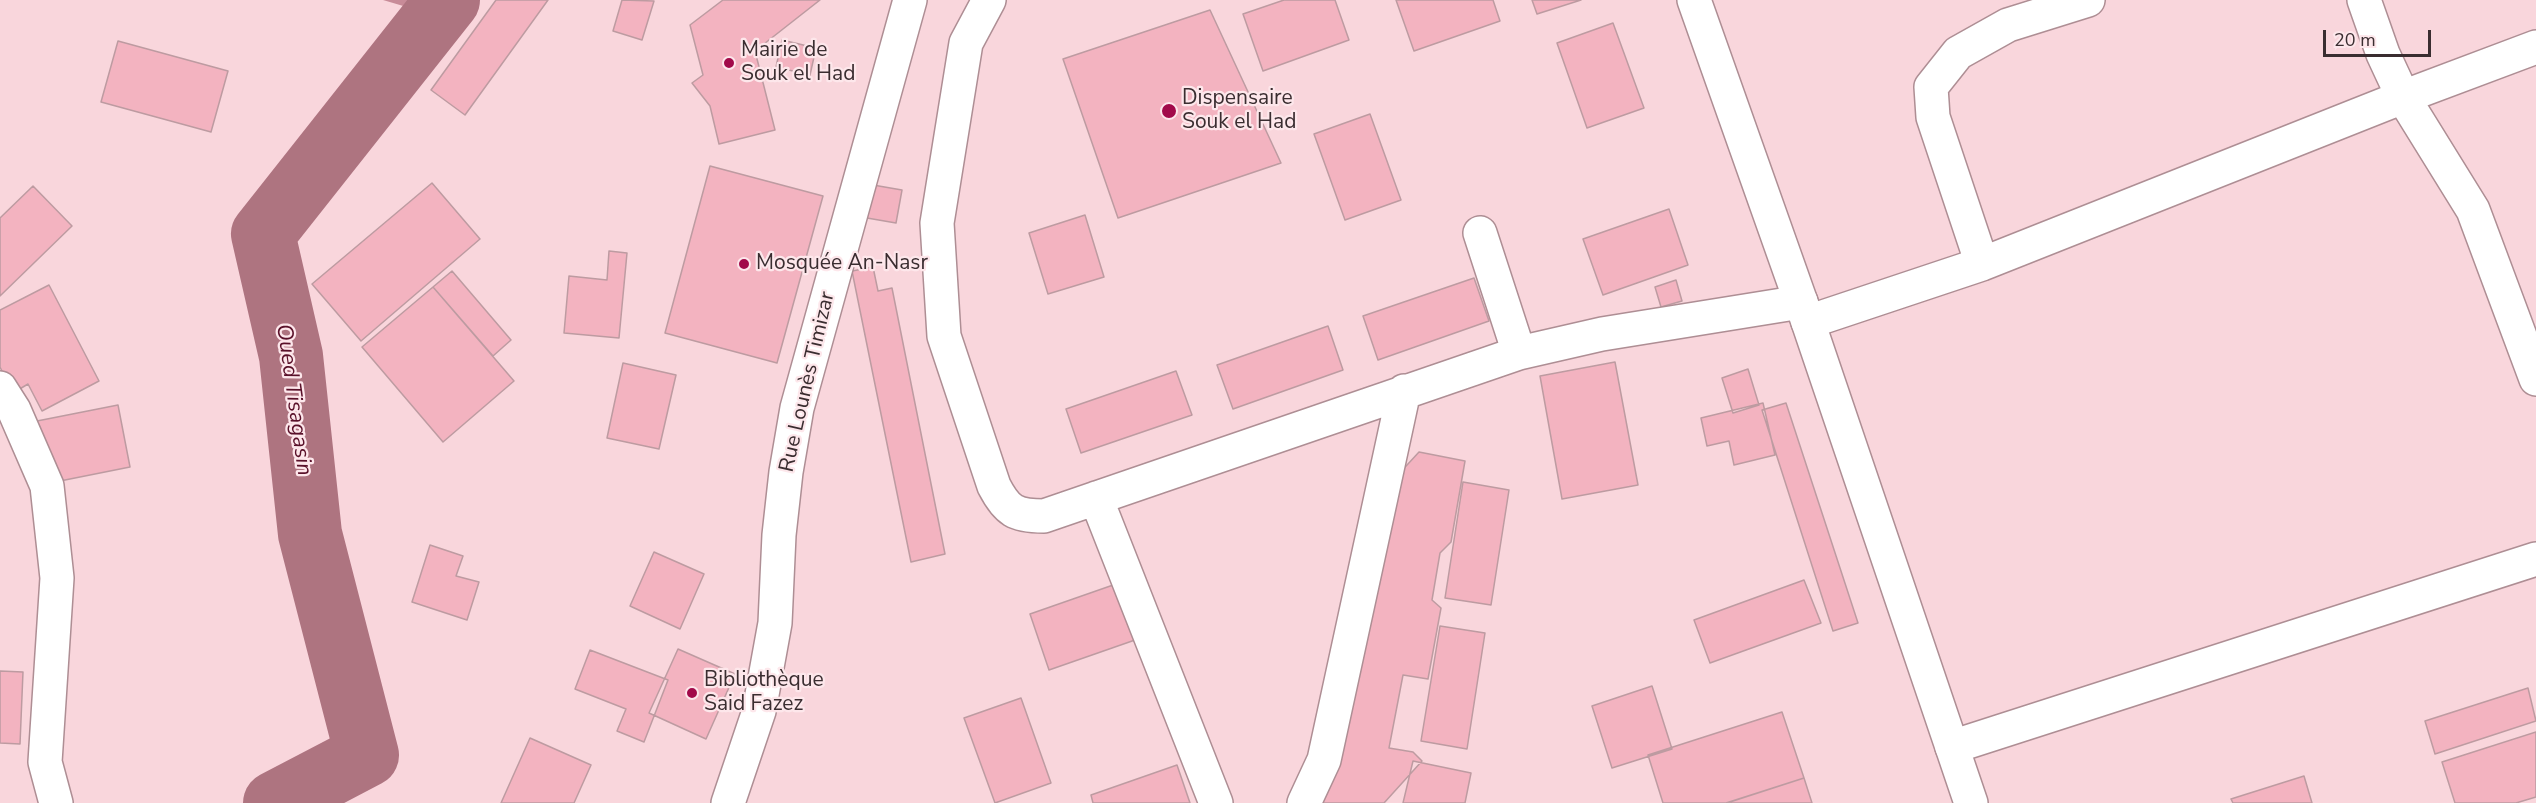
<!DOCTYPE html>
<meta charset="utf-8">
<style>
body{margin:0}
#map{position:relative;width:2536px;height:803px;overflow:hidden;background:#f9d6dc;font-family:"Nunito Sans",sans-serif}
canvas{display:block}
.scale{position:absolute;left:2323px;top:30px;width:108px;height:27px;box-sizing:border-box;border:3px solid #3a2d30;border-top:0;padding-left:8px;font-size:18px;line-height:21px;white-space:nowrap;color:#3a2d30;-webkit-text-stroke:4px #fde7eb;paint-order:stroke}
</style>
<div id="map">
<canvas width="2536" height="803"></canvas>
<div class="scale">20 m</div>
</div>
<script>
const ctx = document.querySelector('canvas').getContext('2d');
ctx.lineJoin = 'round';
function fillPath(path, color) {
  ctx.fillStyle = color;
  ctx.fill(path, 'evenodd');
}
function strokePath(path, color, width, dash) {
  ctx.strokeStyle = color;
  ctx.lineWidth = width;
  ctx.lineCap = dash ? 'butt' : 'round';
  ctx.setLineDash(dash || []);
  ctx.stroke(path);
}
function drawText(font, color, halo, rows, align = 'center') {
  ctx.font = font + ' "Nunito Sans",sans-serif';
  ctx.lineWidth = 4.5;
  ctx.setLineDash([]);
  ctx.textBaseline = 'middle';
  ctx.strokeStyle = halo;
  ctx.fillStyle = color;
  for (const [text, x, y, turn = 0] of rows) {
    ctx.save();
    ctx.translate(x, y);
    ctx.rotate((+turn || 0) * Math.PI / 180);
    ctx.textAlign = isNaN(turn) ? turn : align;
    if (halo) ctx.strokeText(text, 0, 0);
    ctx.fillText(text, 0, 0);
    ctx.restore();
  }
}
fillPath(new Path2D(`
 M383,0H474L464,24Z`), '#c88b98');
strokePath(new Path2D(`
 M275,803L367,755L310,534L291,356L263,234L448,0`), '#ae7480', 64);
const building = new Path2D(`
 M496,0H548L465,115L431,90Z
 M622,0L654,1L642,40L613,31Z
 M723,0H820L755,51L775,130L719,144L710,106L692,83L703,75L690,25Z
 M1284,0H1335L1349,40L1263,71L1243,14Z
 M1396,0H1493L1500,21L1414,51Z
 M1532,0H1581L1537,14Z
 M1210,10L1281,163L1118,218L1063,59Z
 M1613,23L1644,108L1587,128L1557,43Z
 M782,40L816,48L810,75L776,67Z
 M118,41L228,71L211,132L101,102Z
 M1370,114L1401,200L1345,220L1314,134Z
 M710,166L823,196L777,363L665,333Z
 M432,183L480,239L361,341L312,284Z
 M873,185L902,190L896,223L867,218Z
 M33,186L72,226L0,296V218Z
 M1669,209L1688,265L1603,295L1583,239Z
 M1085,215L1104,277L1048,294L1029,233Z
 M609,251L627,253L619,338L564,333L569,276L607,280Z
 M873,267L878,291L892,288L945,554L911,562L852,271Z
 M452,271L511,340L493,356L433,287Z
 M1474,278L1489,321L1378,360L1363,316Z
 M1676,280L1682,301L1661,307L1655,287Z
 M49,285L99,381L42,411L28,384L13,393L0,367V310Z
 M433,287L514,381L443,442L362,347Z
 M1328,326L1343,370L1233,409L1217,365Z
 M1615,362L1638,485L1562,499L1540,376Z
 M623,363L676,375L659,449L607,438Z
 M1748,369L1759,405L1733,413L1722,378Z
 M1176,371L1192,415L1081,453L1066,409Z
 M1763,403L1775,455L1734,465L1729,441L1707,446L1701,418Z
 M1786,403L1858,623L1833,631L1762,410Z
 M118,405L130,467L50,483L37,421Z
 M1419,452L1465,461L1451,542L1440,553L1432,600L1441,608L1428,679L1403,675L1389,748L1413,752L1422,761L1384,803H1322L1384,490Z
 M1463,482L1509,490L1491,605L1445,598Z
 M430,545L463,556L456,576L479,582L467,620L412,602Z
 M654,552L704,574L680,629L630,606Z
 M1804,580L1821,623L1710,663L1694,620Z
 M1116,584L1135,640L1049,670L1030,614Z
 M1440,626L1485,633L1467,749L1421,741Z
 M678,649L735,674L706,739L649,713Z
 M590,650L668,680L644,742L617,731L626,709L575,689Z
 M0,671L23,672L20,744L0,743Z
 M1652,686L1672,749L1612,768L1592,706Z
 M2528,688L2536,721L2435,754L2425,721Z
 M1021,698L1051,783L995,803L964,718Z
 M1782,712L1804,778L1726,803H1663L1648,755Z
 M2536,732V797L2516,803H2455L2442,762Z
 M530,738L591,765L574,803H501Z
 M1413,761L1471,773L1465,803H1403Z
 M1177,765L1190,803H1093L1091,795Z
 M2304,776L2312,803H2233L2231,799Z
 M1804,778L1812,803H1727Z`);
fillPath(building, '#f3b3c0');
strokePath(building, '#bd9ba1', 1.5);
const street = new Path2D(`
 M989,0L966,43L937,223L944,336L994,486C1007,511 1015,516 1044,516L1519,353L1602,334L1801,302
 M2364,0L2383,54L2403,97L2473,210L2536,379
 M1480,233L1519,353
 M1982,264L1933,117L1931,87L1958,53L2008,25L2088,0
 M1808,322L1982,264L2403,97L2536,47
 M0,388L14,410L47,486L57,578L45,762L56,803
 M1096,498L1216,803
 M1952,747L2536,559
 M728,803L759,711L775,623L779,535L786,472L797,408L910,0
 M1304,803L1324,760L1404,391`);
const secondary = new Path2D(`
 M1694,0L1808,322L1971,803`);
strokePath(street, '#ae8e94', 36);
strokePath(secondary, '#ae8e94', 36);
strokePath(street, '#fff', 33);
strokePath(secondary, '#fff', 33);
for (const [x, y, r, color] of [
 [729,63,6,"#a20a4a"],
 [1169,111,8,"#a20a4a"],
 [744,264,6,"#a20a4a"],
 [692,693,6,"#a20a4a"]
]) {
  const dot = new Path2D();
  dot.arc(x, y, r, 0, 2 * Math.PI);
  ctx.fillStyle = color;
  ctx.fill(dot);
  strokePath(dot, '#fde7eb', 2);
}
drawText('21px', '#3a2d30', '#fde7eb', [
 ["Mairie de",741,51],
 ["Souk el Had",741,75],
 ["Dispensaire",1182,99],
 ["Souk el Had",1182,123],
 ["Mosquée An-Nasr",756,264],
 ["Bibliothèque",704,681],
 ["Said Fazez",704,705]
], 'left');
drawText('21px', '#3a2d30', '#fde7eb', [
 ["Rue Lounès Timizar",808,382,-77]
]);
drawText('italic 22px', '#591029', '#fde7eb', [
 ["Oued Tisagasin",293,400,82]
]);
</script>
